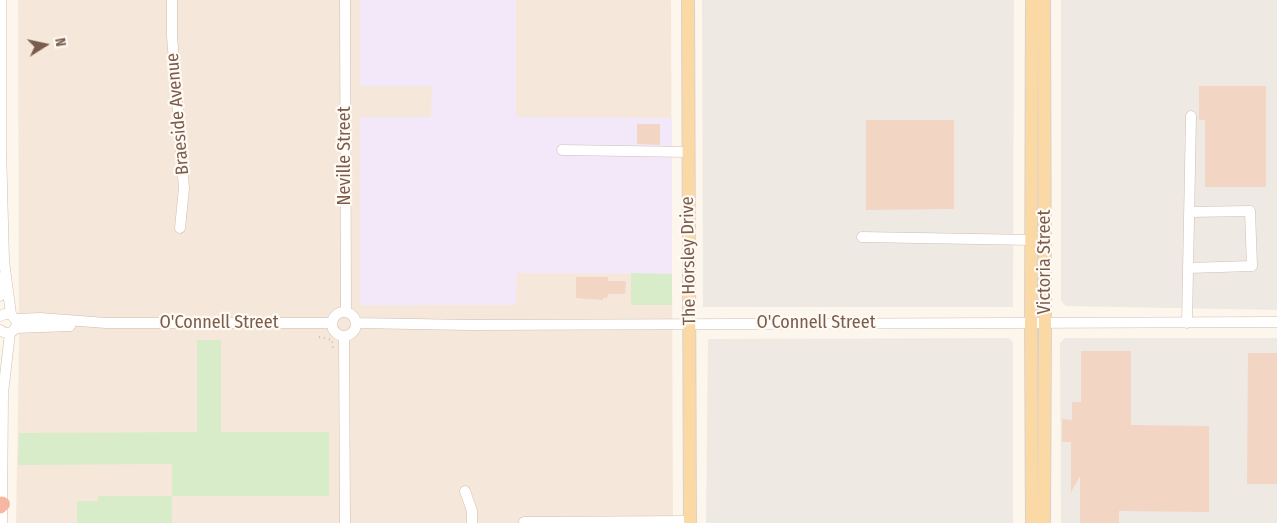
<!DOCTYPE html>
<style>
body{margin:0}
#map{position:relative;width:1277px;height:523px;overflow:hidden;background:#fdf6ec;font-family:"Fira Sans Condensed",sans-serif}
canvas{display:block}
.north{position:absolute;left:20px;top:20px;width:50px;height:50px;-webkit-text-stroke:4px #fffaf3;paint-order:stroke;rotate:80deg;font-size:14px;font-weight:700;line-height:20px;text-align:center;color:#7a5c4d}
.north::after{content:'';display:block;margin:auto;width:18px;height:22px;background:#7a5c4d;clip-path:polygon(50% 0,100% 100%,50% 72%,0 100%)}
</style>
<div id="map">
<canvas width="1277" height="523"></canvas>
<div class="north">N</div>
</div>
<script>
const ctx = document.querySelector('canvas').getContext('2d');
ctx.lineJoin = 'round';
function fillPath(path, color) {
  ctx.fillStyle = color;
  ctx.fill(path, 'evenodd');
}
function strokePath(path, color, width, dash) {
  ctx.strokeStyle = color;
  ctx.lineWidth = width;
  ctx.lineCap = dash ? 'butt' : 'round';
  ctx.setLineDash(dash || []);
  ctx.stroke(path);
}
function drawText(font, color, halo, rows, align = 'center') {
  ctx.font = font + ' "Fira Sans Condensed",sans-serif';
  ctx.lineWidth = 4.5;
  ctx.setLineDash([]);
  ctx.textBaseline = 'middle';
  ctx.strokeStyle = halo;
  ctx.fillStyle = color;
  for (const [text, x, y, turn = 0] of rows) {
    ctx.save();
    ctx.translate(x, y);
    ctx.rotate((+turn || 0) * Math.PI / 180);
    ctx.textAlign = isNaN(turn) ? turn : align;
    if (halo) ctx.strokeText(text, 0, 0);
    ctx.fillText(text, 0, 0);
    ctx.restore();
  }
}
fillPath(new Path2D(`
 M18,0H671L673,523H16L19,345Z`), '#f5e8da');
fillPath(new Path2D(`
 M702,0H1014L1013,307H703Z
 M1061,0H1277V310L1066,306L1061,301Z
 M1009,338L1013,342V523H706L708,339Z
 M1065,338H1277V523H1061L1060,343Z`), '#efe9e4');
fillPath(new Path2D(`
 M360,0H516V117L672,118V274L517,273L516,305H360V117H431L432,86H360Z`), '#f3e8fa');
fillPath(new Path2D(`
 M631,273L672,274V305H631Z
 M197,340H221V432H329V496H172V523H77V501H98V496H172V464L18,465L19,433L197,432Z`), '#d8ecc9');
fillPath(new Path2D(`
 M1199,86H1266V187H1205V120H1199Z
 M866,120H954V209L866,210Z
 M637,124H660V145L637,144Z
 M576,277H608V281H626L625,294H608L607,298H603V300L576,298Z
 M1081,351H1131V425L1209,426V512L1119,511V523H1080V476L1071,492V442H1062V419L1072,420V402H1081Z
 M1248,353H1277V484H1247Z`), '#f3d5c3');
const minor = new Path2D(`
 M1,0V147L4,261L11,314
 M172,0V36L184,188L180,228
 M345,0L346,312
 M562,150L688,152
 M862,237L1032,240
 M1188,268L1252,266L1250,211L1189,212
 M0,296L2,277
 M332 324a12 12 0 1 1 24 0a12 12 0 1 1-24 0Z
 M0,316L5,314H11L17,322C16,332 8,336 0,330
 M16,319L40,318L106,323H331
 M356,323L471,325L1277,322
 M1187,323L1191,116
 M15,328L70,326
 M344,336L345,523
 M465,491L472,511V523
 M524,522L690,521
 M2,523L3,393L10,333`);
const major = new Path2D(`
 M688,0L690,523
 M1032,523L1031,323L1032,0
 M1044,523L1045,323L1044,0`);
const highway = new Path2D(`
 M0,506L2,504`);
strokePath(minor, '#d1beb0', 11);
strokePath(major, '#dad1cd', 14);
strokePath(highway, '#dad1cd', 16);
strokePath(new Path2D(`
 M319,337L332,340L333,349`), '#d9b8a5', 2, [1, 4]);
strokePath(minor, '#fff', 10);
strokePath(major, '#fbd9a5', 12);
strokePath(highway, '#f7b7a3', 15);
drawText('18px', '#7a5c4d', '#fffaf3', [
 ["Braeside Avenue",178,114,-95],
 ["Neville Street",345,156,-90],
 ["The Horsley Drive",689,261,-91],
 ["Victoria Street",1045,262,-90],
 ["O'Connell Street",219,323],
 ["O'Connell Street",816,323]
]);
</script>
